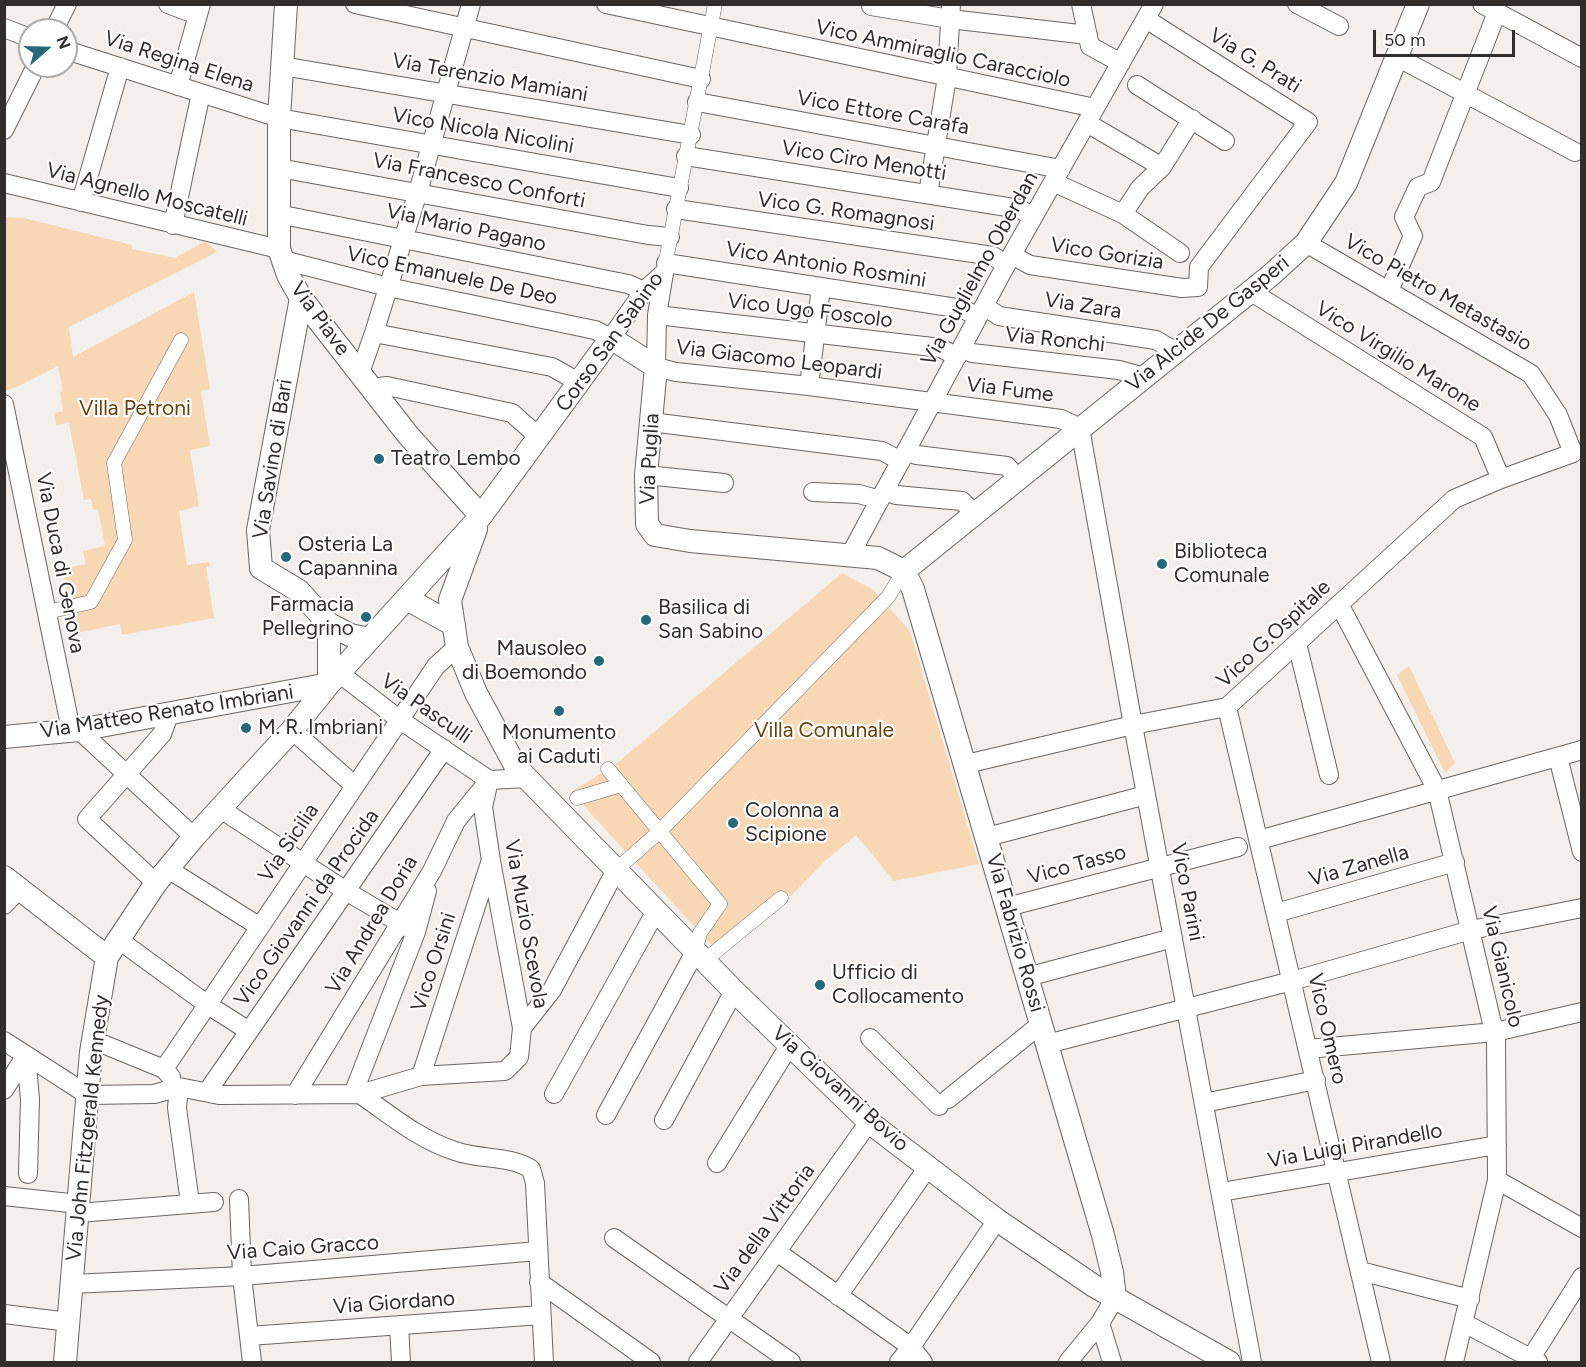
<!DOCTYPE html>
<style>
body{margin:0}
#map{position:relative;width:1586px;height:1367px;overflow:hidden;background:#f3efec;font-family:Figtree,sans-serif}
canvas{display:block}
.frame{position:absolute;inset:0;border:6px solid #2f2e2c;pointer-events:none}
.north{position:absolute;left:18px;top:18px;width:60px;height:60px;box-sizing:border-box;background:#fff;border:2px solid #acabab;border-radius:50%;rotate:70deg;font-size:16px;font-weight:700;line-height:24px;text-align:center;color:#2f2e2c}
.north::after{content:'';display:block;margin:auto;width:21px;height:27px;background:#25687a;clip-path:polygon(50% 0,100% 100%,50% 72%,0 100%)}
.scale{position:absolute;left:1373px;top:30px;width:142px;height:27px;box-sizing:border-box;border:3px solid #2f2e2c;border-top:0;padding-left:8px;font-size:18px;line-height:21px;white-space:nowrap;color:#2f2e2c;-webkit-text-stroke:4px #fff;paint-order:stroke}
</style>
<div id="map">
<canvas width="1586" height="1367"></canvas>
<div class="frame"></div>
<div class="north">N</div>
<div class="scale">50 m</div>
</div>
<script>
const ctx = document.querySelector('canvas').getContext('2d');
ctx.lineJoin = 'round';
function fillPath(path, color) {
  ctx.fillStyle = color;
  ctx.fill(path, 'evenodd');
}
function strokePath(path, color, width, dash) {
  ctx.strokeStyle = color;
  ctx.lineWidth = width;
  ctx.lineCap = dash ? 'butt' : 'round';
  ctx.setLineDash(dash || []);
  ctx.stroke(path);
}
function drawText(font, color, halo, rows, align = 'center') {
  ctx.font = font + ' Figtree,sans-serif';
  ctx.lineWidth = 4.5;
  ctx.setLineDash([]);
  ctx.textBaseline = 'middle';
  ctx.strokeStyle = halo;
  ctx.fillStyle = color;
  for (const [text, x, y, turn = 0] of rows) {
    ctx.save();
    ctx.translate(x, y);
    ctx.rotate((+turn || 0) * Math.PI / 180);
    ctx.textAlign = isNaN(turn) ? turn : align;
    if (halo) ctx.strokeText(text, 0, 0);
    ctx.fillText(text, 0, 0);
    ctx.restore();
  }
}
fillPath(new Path2D(`
 M5,217L24,218L132,245V249L175,258L205,241L217,252L69,327L73,357L194,292L210,389L201,391L210,446L190,450L199,506L179,511L187,565L209,562L210,566L206,567L214,618L122,635L120,624L77,633L62,569L86,564L83,551L105,546L98,509L93,510L91,499L84,500L69,423L56,425L54,413L63,411L60,392L63,391L58,366L19,386L5,391Z
 M842,573L872,589L910,631L979,864L894,881L856,835L825,861L791,896L781,894L713,947L571,792L615,765Z
 M1409,666L1455,763L1445,773L1397,675Z`), '#f7d7b4');
const pedestrian = new Path2D(`
 M664,271L715,4
 M47,612L91,602L125,540L114,463L181,340
 M608,769L720,904L700,933L695,952
 M577,798L621,785
 M616,870L659,832L888,597L904,571
 M704,961L781,898`);
const minor = new Path2D(`
 M168,4L197,15
 M355,4L701,79
 M606,4L1095,108
 M1081,4L1090,46L1121,63
 M1297,4L1339,26
 M1482,4L1582,58
 M871,6L950,19L1088,35
 M4,28L30,38
 M54,30L67,4
 M66,50L279,118L679,188
 M1397,57L1575,152
 M282,66L691,135
 M1137,85L1225,141
 M178,86L201,4
 M697,102L1061,169
 M1087,123L1162,167
 M4,130L36,66
 M686,156L1020,209L1033,217
 M279,168L648,235L670,237
 M1053,182L1123,214L1180,253
 M4,183L279,249
 M928,194L947,77L951,4
 M81,202L120,67
 M676,209L993,256L1006,265
 M278,214L628,284L644,291
 M1123,214L1140,188L1162,167L1192,119
 M173,225L201,93
 M1012,255L1030,265L1182,288L1198,287L1199,267L1308,122L1146,19
 M283,260L388,287L595,330L611,338L644,291L664,273
 M666,263L963,309L978,317
 M664,273L657,315L656,367L676,372L809,386L1061,419L1080,428L1133,725L1252,1362
 M1250,291L1483,437L1501,479
 M1389,291L1413,236L1404,217L1418,187L1431,182L1497,12
 M984,306L999,316L1156,340L1176,352
 M657,315L941,348L957,357
 M374,333L418,192L471,4
 M962,347L972,353L1119,370L1144,377
 M360,373L374,333L552,367L580,383
 M809,386L821,287
 M373,388L387,386L512,413L540,438
 M4,404L71,730
 M651,422L882,451L901,461
 M906,452L917,455L1007,466L1018,479
 M646,475L724,483
 M884,491L896,495L962,501L975,514
 M813,492L859,494L880,500
 M849,557L1006,265L1154,4
 M1339,604L1437,790L1496,1040L1497,1180L1454,1362
 M1297,643L1329,775
 M339,673L400,720L489,780
 M1227,707L1381,1362
 M79,730L194,837
 M292,730L355,786
 M1558,757L1582,852
 M966,764L1133,725L1227,707L1454,499L1501,479L1573,453L1558,415L1531,374L1306,243
 M489,780L527,778
 M219,808L346,891L410,929
 M987,837L1146,795
 M1259,840L1582,750
 M168,869L260,927
 M156,883L87,819L162,734L170,712
 M4,905L19,889
 M1007,907L1238,847
 M1276,913L1455,862
 M119,940L208,1005L249,1031
 M1027,977L1173,938
 M522,1028L552,990L616,870
 M870,1038L939,1106
 M93,1040L164,1069L171,1077
 M4,1041L88,1095L154,1094L179,1087L219,1095L360,1094L421,1076L505,1071L519,1057L522,1028L491,861L483,807L489,780
 M1047,1044L1292,981L1471,930L1582,908
 M1308,1049L1495,1032L1582,1012
 M26,1055L30,1099L28,1174
 M164,1069L436,666L457,647
 M421,1076L490,863
 M179,1087L177,1108L190,1203
 M4,1090L26,1055
 M207,1092L444,749
 M353,1094L416,932L427,891
 M360,1094C390,1115 420,1140 455,1151C480,1160 508,1155 531,1169L535,1183L544,1362
 M554,1094L656,911
 M295,1095L432,871L456,821L486,784
 M948,1099L1041,1024
 M1204,1103L1316,1080
 M606,1115L695,952
 M664,1120L734,991
 M717,1163L789,1046
 M1497,1180L1582,1228
 M1221,1192L1497,1145
 M4,1196L79,1204
 M239,1199L242,1276L252,1362
 M78,1213L214,1202
 M614,1238L791,1362
 M777,1252L911,1347L899,1362
 M1360,1271L1470,1299
 M539,1282L651,1362
 M72,1284L242,1276L538,1251
 M838,1296L928,1167
 M4,1314L69,1322
 M1100,1323L1112,1362
 M1464,1323L1538,1362
 M399,1325L401,1362
 M249,1336L541,1315
 M1531,1358L1582,1277
 M698,1362L869,1122
 M923,1362L911,1347L997,1220
 M1068,1362L1100,1323L1115,1298`);
const tertiary = new Path2D(`
 M286,4L279,118V249L288,275L301,298L408,435L481,516
 M301,298L258,530L261,568L299,591L329,624V684
 M476,529L450,600L457,647L476,693L516,767L734,991L869,1122L997,1220L1094,1286L1229,1362
 M904,571L1271,275L1306,243L1346,183L1418,4
 M904,571L913,589L1103,1235L1112,1272L1115,1298
 M407,599L454,625
 M329,624L350,635L370,639
 M4,737L79,730L329,684
 M4,877L107,957
 M65,1362L91,1052L107,957L156,883L194,837L292,730L329,684L481,516L611,338L656,367L646,475L647,524L655,535L690,541L878,558L904,571`);
strokePath(pedestrian, '#696663', 15);
strokePath(minor, '#696663', 20);
strokePath(tertiary, '#696663', 24);
strokePath(pedestrian, '#fff', 14);
strokePath(minor, '#fff', 18);
strokePath(tertiary, '#fff', 22);
for (const [x, y, r, color] of [
 [379,459,6,"#25687a"],
 [286,557,6,"#25687a"],
 [1162,564,6,"#25687a"],
 [366,617,6,"#25687a"],
 [646,620,6,"#25687a"],
 [599,661,6,"#25687a"],
 [559,711,6,"#25687a"],
 [246,728,6,"#25687a"],
 [733,823,6,"#25687a"],
 [820,985,6,"#25687a"]
]) {
  const dot = new Path2D();
  dot.arc(x, y, r, 0, 2 * Math.PI);
  ctx.fillStyle = color;
  ctx.fill(dot);
  strokePath(dot, '#fff', 2);
}
drawText('21px', '#2f2e2c', '#fff', [
 ["Vico Ammiraglio Caracciolo",943,54,12],
 ["Via G. Prati",1255,61,32],
 ["Via Regina Elena",179,62,18],
 ["Via Terenzio Mamiani",490,78,10],
 ["Vico Ettore Carafa",883,113,10],
 ["Vico Nicola Nicolini",483,131,10],
 ["Vico Ciro Menotti",864,161,9],
 ["Via Francesco Conforti",479,181,11],
 ["Via Agnello Moscatelli",147,195,14],
 ["Vico G. Romagnosi",846,212,8],
 ["Via Mario Pagano",466,228,12],
 ["Vico Gorizia",1107,254,9],
 ["Vico Antonio Rosmini",826,265,9],
 ["Via Guglielmo Oberdan",980,269,-61],
 ["Vico Emanuele De Deo",452,276,12],
 ["Vico Pietro Metastasio",1438,293,30],
 ["Via Zara",1083,306,9],
 ["Vico Ugo Foscolo",810,311,7],
 ["Via Piave",320,319,54],
 ["Via Alcide De Gasperi",1208,324,-39],
 ["Via Ronchi",1055,340,6],
 ["Corso San Sabino",610,342,-54],
 ["Vico Virgilio Marone",1398,357,32],
 ["Via Giacomo Leopardi",779,360,7],
 ["Via Fume",1010,390,7],
 ["Via Savino di Bari",273,459,-81],
 ["Via Puglia",650,459,-87],
 ["Via Duca di Genova",60,563,79],
 ["Vico G.Ospitale",1274,634,-43],
 ["Via Pasculli",426,709,35],
 ["Via Matteo Renato Imbriani",167,712,-9],
 ["Via Sicilia",289,843,-56],
 ["Vico Tasso",1077,865,-15],
 ["Via Zanella",1359,866,-16],
 ["Vico Parini",1187,892,79],
 ["Vico Giovanni da Procida",307,908,-55],
 ["Via Muzio Scevola",526,924,80],
 ["Via Andrea Doria",372,925,-59],
 ["Via Fabrizio Rossi",1015,933,74],
 ["Vico Orsini",434,962,-72],
 ["Via Gianicolo",1502,967,77],
 ["Vico Omero",1327,1029,77],
 ["Via Giovanni Bovio",840,1089,42],
 ["Via John Fitzgerald Kennedy",88,1128,-84],
 ["Via Luigi Pirandello",1355,1146,-10],
 ["Via della Vittoria",765,1229,-54],
 ["Via Caio Gracco",303,1248,-4],
 ["Via Giordano",394,1303,-4]
]);
drawText('21px', '#674109', '#fff', [
 ["Villa Petroni",135,409],
 ["Villa Comunale",824,731]
]);
drawText('21px', '#2f2e2c', '#fff', [
 ["Teatro Lembo",391,459],
 ["Osteria La",298,545],
 ["Capannina",298,569],
 ["Biblioteca",1174,552],
 ["Comunale",1174,576],
 ["Farmacia",354,605,"right"],
 ["Pellegrino",354,629,"right"],
 ["Basilica di",658,608],
 ["San Sabino",658,632],
 ["Mausoleo",587,649,"right"],
 ["di Boemondo",587,673,"right"],
 ["M. R. Imbriani",258,728],
 ["Monumento",559,733,"center"],
 ["ai Caduti",559,757,"center"],
 ["Colonna a",745,811],
 ["Scipione",745,835],
 ["Ufficio di",832,973],
 ["Collocamento",832,997]
], 'left');
</script>
